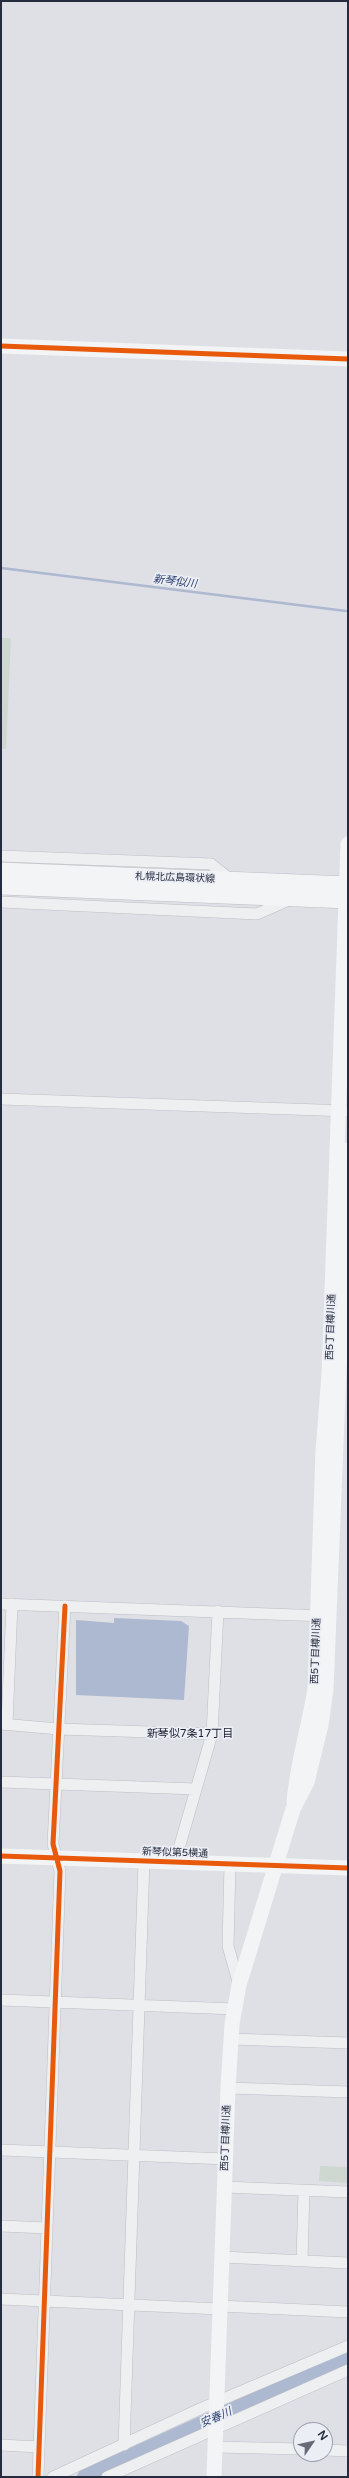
<!DOCTYPE html>
<meta charset="utf-8">
<style>
body{margin:0}
#map{position:relative;width:349px;height:2478px;overflow:hidden;background:#dfe0e5;font-family:"Varela Round",sans-serif}
canvas{display:block}
.frame{position:absolute;inset:0;border:2px solid #262c3e;pointer-events:none}
.north{position:absolute;left:293px;top:2422px;width:40px;height:40px;box-sizing:border-box;background:#eceef5;border:1px solid #9da0ac;border-radius:50%;rotate:56deg;font-size:11px;font-weight:700;line-height:16px;text-align:center;color:#262c3e}
.north::after{content:'';display:block;margin:auto;width:14px;height:18px;background:#676b78;clip-path:polygon(50% 0,100% 100%,50% 72%,0 100%)}
</style>
<div id="map">
<canvas width="349" height="2478"></canvas>
<div class="frame"></div>
<div class="north">N</div>
</div>
<script>
const ctx = document.querySelector('canvas').getContext('2d');
ctx.lineJoin = 'round';
function fillPath(path, color) {
  ctx.fillStyle = color;
  ctx.fill(path, 'evenodd');
}
function strokePath(path, color, width, dash) {
  ctx.strokeStyle = color;
  ctx.lineWidth = width;
  ctx.lineCap = dash ? 'butt' : 'round';
  ctx.setLineDash(dash || []);
  ctx.stroke(path);
}
function drawText(font, color, halo, rows, align = 'center') {
  ctx.font = font + ' "Varela Round","Noto Sans JP",sans-serif';
  ctx.lineWidth = 3.5;
  ctx.setLineDash([]);
  ctx.textBaseline = 'middle';
  ctx.strokeStyle = halo;
  ctx.fillStyle = color;
  for (const [text, x, y, turn = 0] of rows) {
    ctx.save();
    ctx.translate(x, y);
    ctx.rotate((+turn || 0) * Math.PI / 180);
    ctx.textAlign = isNaN(turn) ? turn : align;
    if (halo) ctx.strokeText(text, 0, 0);
    ctx.fillText(text, 0, 0);
    ctx.restore();
  }
}
fillPath(new Path2D(`
 M1,638H11L6,749H1Z
 M320,2166L348,2167V2183L319,2181Z`), '#ced8d0');
fillPath(new Path2D(`
 M114,1618L181,1621L189,1626L184,1700L76,1695V1620L114,1623Z`), '#adb9d1');
strokePath(new Path2D(`
 M1,568L346,611`), '#adb9d1', 2.5);
strokePath(new Path2D(`
 M85,2477L348,2358`), '#adb9d1', 16);
const street = new Path2D(`
 M1,856L211,864L231,880
 M1,902L257,914L289,900
 M1,1099L348,1111
 M1,1604L324,1616
 M1,1724L59,1729L212,1734
 M7,1724L12,1604
 M1,1782L196,1789
 M175,1862L212,1734L218,1611
 M230,1864L228,1946L239,1985
 M1,2000L235,2009
 M231,2039L348,2043
 M228,2088L348,2092
 M1,2150L226,2159
 M224,2187L348,2192
 M1,2226L47,2228
 M222,2257L348,2263
 M302,2261L304,2190
 M1,2299L220,2309
 M220,2306L348,2312
 M1,2445L39,2447
 M124,2445L144,1861
 M216,2447L301,2449
 M325,2450L348,2451
 M38,2477L60,1871L53,1844L65,1606
 M53,2477L202,2408L348,2346
 M107,2477L348,2370`);
const primary = new Path2D(`
 M1,871L348,885
 M1,886L348,900`);
strokePath(street, '#bdbec3', 12);
strokePath(primary, '#bbbdc3', 18);
strokePath(street, '#eeeff1', 11);
strokePath(new Path2D(`
 M1,346L348,359
 M294,1802C297,1764 309,1727 315,1689L323,1451L329,1375L348,844
 M1,1856L348,1868
 M214,2477L228,2088L232,2024L239,1985L293,1809L307,1782L321,1725L326,1689L348,1150`), '#f3f4f5', 15);
strokePath(primary, '#f3f4f5', 17);
strokePath(new Path2D(`
 M1,346L348,359
 M1,1856L348,1868
 M38,2477L60,1871L53,1844L65,1606`), '#e8590c', 5);
drawText('10px', '#262c3e', '#eceef5', [
 ["札幌北広島環状線",175,878,2],
 ["西5丁目樽川通",331,1327,-88],
 ["西5丁目樽川通",316,1651,-88],
 ["新琴似第5横通",175,1853,2],
 ["西5丁目樽川通",226,2138,-88]
]);
drawText('italic 11px', '#304572', '#eceef5', [
 ["新琴似川",175,582,7],
 ["安春川",216,2418,-24]
]);
drawText('11px', '#191d2e', '#eceef5', [
 ["新琴似7条17丁目",190,1734]
]);
</script>
